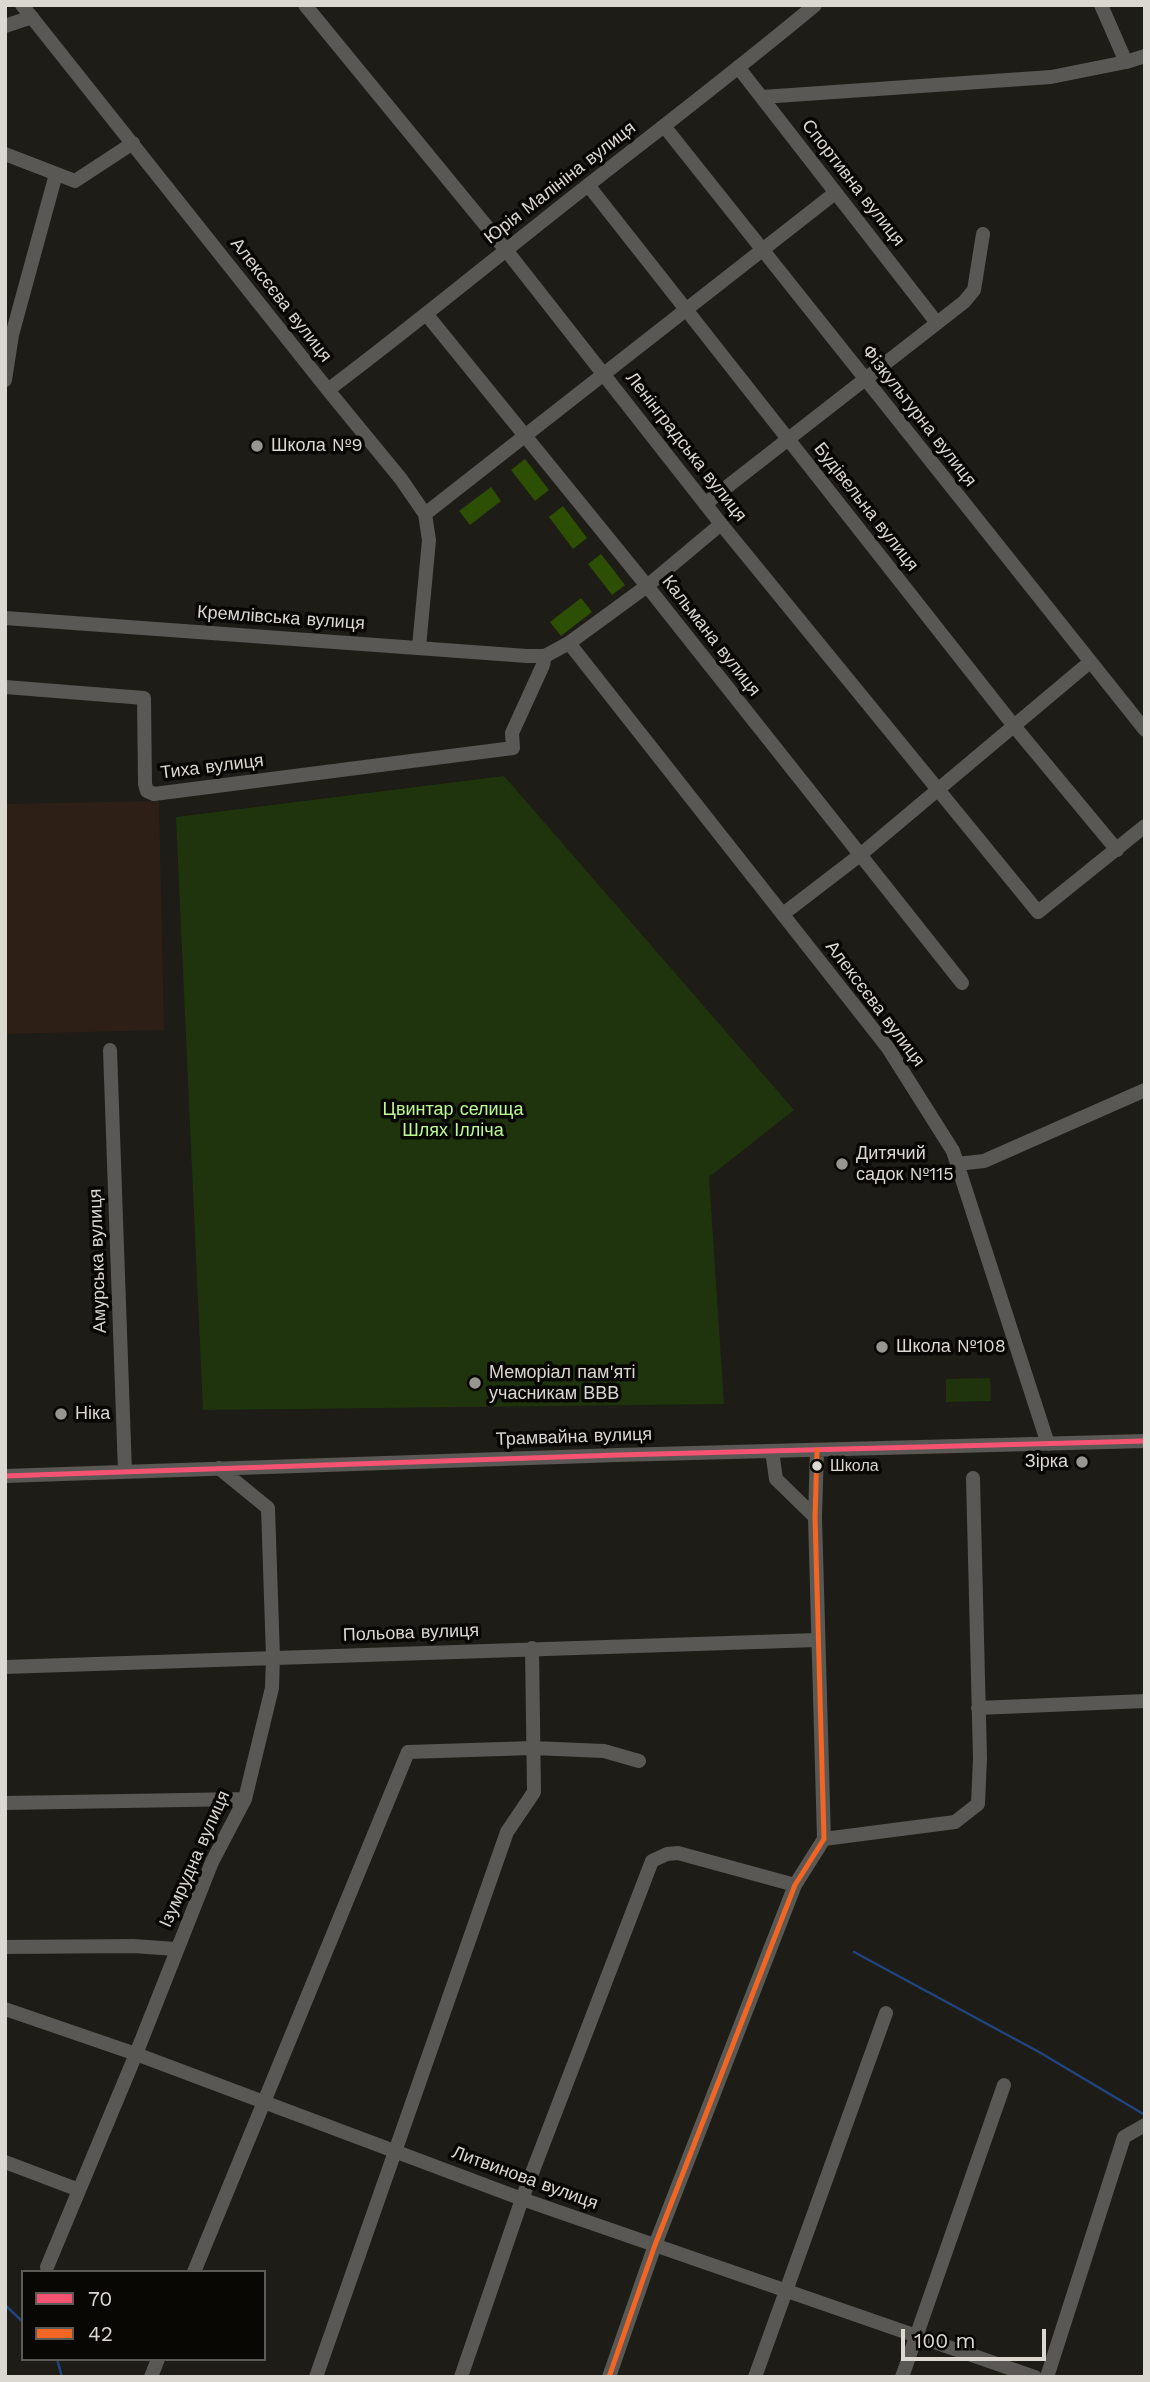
<!DOCTYPE html>
<meta charset="utf-8">
<style>
body{margin:0}
#map{position:relative;width:1150px;height:2382px;overflow:hidden;background:#1d1c16;font-family:"Work Sans",sans-serif}
canvas{display:block}
.frame{position:absolute;inset:0;border:7px solid #dad8d1;pointer-events:none}
.legend{position:absolute;left:21px;top:2270px;width:245px;height:91px;box-sizing:border-box;background:#080704;border:2px solid #5c5b56;margin:0;padding:9px 12px;list-style:none;font-size:21px;color:#dad8d1}
.legend li{display:flex;align-items:center;gap:14px;height:35px}
.legend b{width:35px;border:2px solid #5c5b56}
.scale{position:absolute;left:901px;top:2329px;width:145px;height:32px;box-sizing:border-box;border:4px solid #dad8d1;border-top:0;padding-left:9px;font-size:21px;line-height:24px;white-space:nowrap;color:#dad8d1;-webkit-text-stroke:5px #080704;paint-order:stroke}
</style>
<div id="map">
<canvas width="1150" height="2382"></canvas>
<div class="frame"></div>
<ul class="legend">
<li><b style="height:9px;background:#f65372"></b>70</li>
<li><b style="height:9px;background:#f26522"></b>42</li>
</ul>
<div class="scale">100 m</div>
</div>
<script>
const ctx = document.querySelector('canvas').getContext('2d');
ctx.lineJoin = 'round';
function fillPath(path, color) {
  ctx.fillStyle = color;
  ctx.fill(path, 'evenodd');
}
function strokePath(path, color, width, dash) {
  ctx.strokeStyle = color;
  ctx.lineWidth = width;
  ctx.lineCap = dash ? 'butt' : 'round';
  ctx.setLineDash(dash || []);
  ctx.stroke(path);
}
function drawText(font, color, halo, rows, align = 'center') {
  ctx.font = font + ' "Work Sans",sans-serif';
  ctx.lineWidth = 7;
  ctx.setLineDash([]);
  ctx.textBaseline = 'middle';
  ctx.strokeStyle = halo;
  ctx.fillStyle = color;
  for (const [text, x, y, turn = 0] of rows) {
    ctx.save();
    ctx.translate(x, y);
    ctx.rotate((+turn || 0) * Math.PI / 180);
    ctx.textAlign = isNaN(turn) ? turn : align;
    if (halo) ctx.strokeText(text, 0, 0);
    ctx.fillText(text, 0, 0);
    ctx.restore();
  }
}
fillPath(new Path2D(`
 M159,801L164,1030L5,1034V804Z`), '#2d1f16');
fillPath(new Path2D(`
 M504,776L794,1110L709,1177L724,1404L203,1410L176,817Z
 M990,1378L991,1401L946,1402V1379Z`), '#1f340c');
fillPath(new Path2D(`
 M525,459L549,490L535,501L511,470Z
 M491,487L501,501L470,525L459,511Z
 M563,506L587,538L573,549L549,517Z
 M601,554L625,585L612,595L588,564Z
 M581,598L592,612L561,636L550,622Z`), '#2c4f03');
strokePath(new Path2D(`
 M854,1952L1039,2052L1145,2115
 M5,2305L23,2322
 M57,2359L62,2377`), '#214480', 2.5);
strokePath(new Path2D(`
 M22,5L328,390L401,479L425,514L429,540L419,647
 M305,5L506,250L721,524L1038,912L1145,826
 M1101,5L1126,62L1145,56
 M5,26L32,17
 M738,67L937,323
 M762,97L1051,77L1126,62
 M664,126L1145,730
 M5,154L75,181L133,143
 M588,185L1014,726L1117,850
 M427,315L647,586L962,983
 M5,380L12,335L56,174
 M328,390C413,326 494,259 578,193C657,131 737,70 815,5
 M705,504L964,302L974,290L983,234
 M425,514L835,193
 M5,618L527,656H545L569,643L647,586L721,524
 M569,643L888,1048L953,1151L1048,1444
 M5,687L144,698L145,784L147,791L154,794L513,748L512,733L543,665L545,656
 M783,914L860,855L1090,662
 M110,1050L125,1472
 M957,1164L984,1161L1145,1090
 M772,1451L776,1479L815,1517
 M5,1476L618,1455L1145,1441
 M5,1667L817,1640
 M978,1708L1145,1701
 M5,1803L245,1799
 M824,1839L955,1822L978,1804L980,1758L973,1478
 M5,1947L133,1946L176,1949
 M5,2009L136,2054L522,2199L1035,2377
 M5,2162L79,2190
 M47,2267L136,2054L212,1862L245,1799L272,1688L273,1657L268,1508L219,1468
 M194,2272L408,1752L533,1748L604,1751L639,1761
 M151,2377L158,2359
 M316,2377L507,1832L534,1792L532,1648
 M461,2377L522,2199L652,1861L667,1854L678,1853L795,1885
 M609,2377L655,2245L795,1885L824,1839L815,1517L817,1450
 M755,2377L886,2013
 M902,2377L1004,2085
 M1047,2377L1124,2137L1145,2125`), '#595854', 14);
strokePath(new Path2D(`
 M5,1476L618,1455L1145,1441`), '#f65372', 5);
strokePath(new Path2D(`
 M609,2377L655,2245L795,1885L824,1839L815,1517L817,1450`), '#f26522', 5);
for (const [x, y, r, color] of [
 [257,446,7,"#989690"],
 [842,1164,7,"#989690"],
 [882,1347,7,"#989690"],
 [475,1383,7,"#989690"],
 [61,1414,7,"#989690"],
 [1082,1462,7,"#989690"],
 [817,1466,6,"#dad8d1"]
]) {
  const dot = new Path2D();
  dot.arc(x, y, r, 0, 2 * Math.PI);
  ctx.fillStyle = color;
  ctx.fill(dot);
  strokePath(dot, '#080704', 2.5);
}
drawText('16px', '#dad8d1', '#080704', [
 ["Школа",830,1466]
], 'left');
drawText('18px', '#dad8d1', '#080704', [
 ["Юрія Малініна вулиця",560,183,-38],
 ["Спортивна вулиця",853,183,52],
 ["Алексєєва вулиця",281,300,52],
 ["Фiзкультурна вулиця",919,416,52],
 ["Ленінградська вулиця",686,447,52],
 ["Будівельна вулиця",866,507,52],
 ["Кремлівська вулиця",281,618,4],
 ["Кальмана вулиця",711,636,52],
 ["Тиха вулиця",212,767,-7],
 ["Алексєєва вулиця",875,1004,53],
 ["Амурська вулиця",98,1261,-92],
 ["Трамвайна вулиця",574,1437,-2],
 ["Польова вулиця",411,1633,-2],
 ["Ізумрудна вулиця",195,1859,-66],
 ["Литвинова вулиця",525,2178,20]
]);
drawText('18px', '#dad8d1', '#080704', [
 ["Школа №9",271,446],
 ["Дитячий",856,1154],
 ["садок №115",856,1175],
 ["Школа №108",896,1347],
 ["Меморіал пам'яті",489,1373],
 ["учасникам ВВВ",489,1394],
 ["Ніка",75,1414],
 ["Зірка",1068,1462,"right"]
], 'left');
drawText('18px', '#bbfa92', '#080704', [
 ["Цвинтар селища",453,1110],
 ["Шлях Ілліча",453,1131]
]);
</script>
